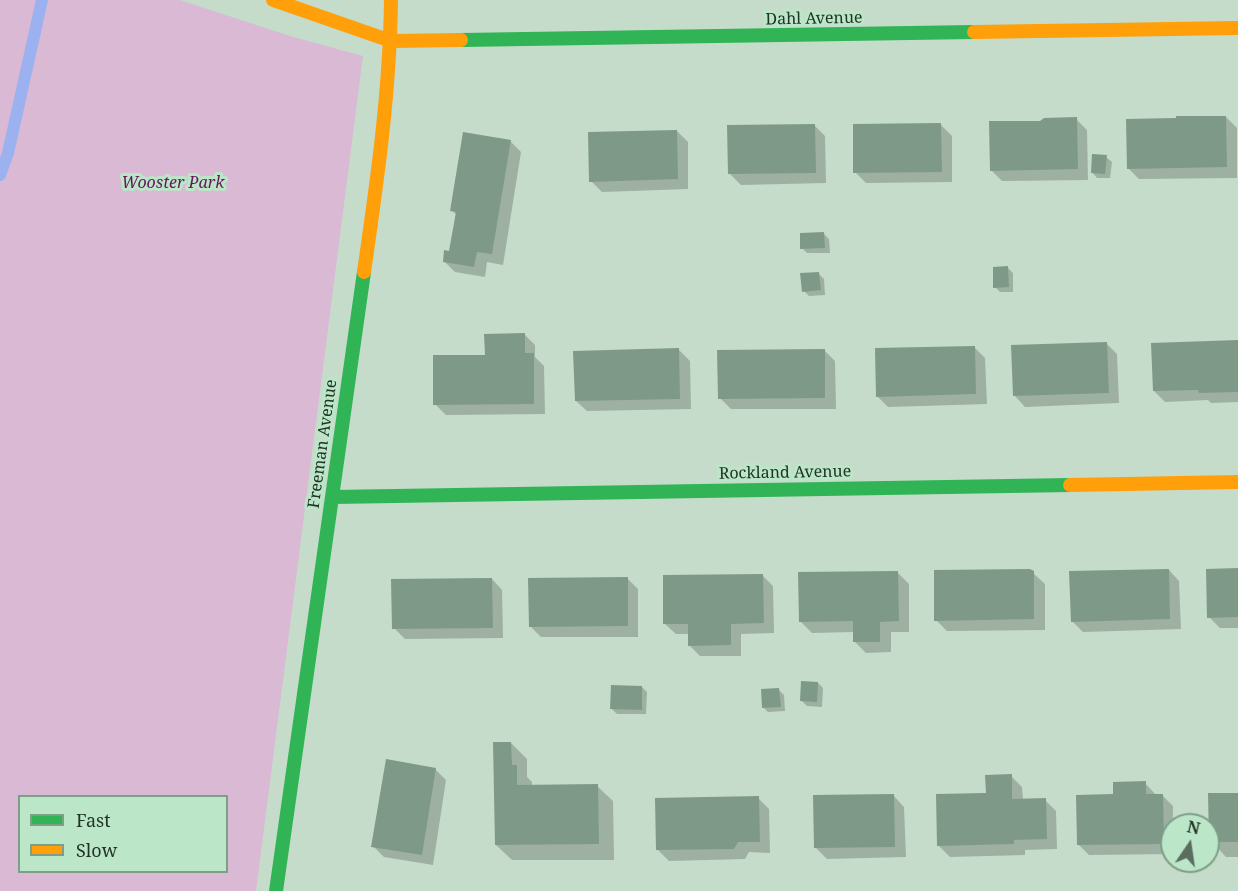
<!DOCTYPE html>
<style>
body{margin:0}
#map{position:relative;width:1238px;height:891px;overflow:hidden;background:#c5dccb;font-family:"Noto Serif",serif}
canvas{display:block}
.legend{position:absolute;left:18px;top:795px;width:210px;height:78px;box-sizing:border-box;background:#bbe6c7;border:2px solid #7d9e87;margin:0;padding:8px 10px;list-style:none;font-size:18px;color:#213226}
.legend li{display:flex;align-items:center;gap:12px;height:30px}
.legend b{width:30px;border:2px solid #7d9e87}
.north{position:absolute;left:1160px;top:813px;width:60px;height:60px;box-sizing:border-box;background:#bbe6c7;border:2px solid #7d9e87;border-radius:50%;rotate:13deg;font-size:16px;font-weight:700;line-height:24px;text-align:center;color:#213226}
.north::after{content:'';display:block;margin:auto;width:21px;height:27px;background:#5a6e60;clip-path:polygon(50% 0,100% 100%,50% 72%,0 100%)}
</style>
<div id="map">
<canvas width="1238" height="891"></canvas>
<ul class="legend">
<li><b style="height:8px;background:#30b455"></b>Fast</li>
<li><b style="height:8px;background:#ff9f0a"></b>Slow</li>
</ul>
<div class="north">N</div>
</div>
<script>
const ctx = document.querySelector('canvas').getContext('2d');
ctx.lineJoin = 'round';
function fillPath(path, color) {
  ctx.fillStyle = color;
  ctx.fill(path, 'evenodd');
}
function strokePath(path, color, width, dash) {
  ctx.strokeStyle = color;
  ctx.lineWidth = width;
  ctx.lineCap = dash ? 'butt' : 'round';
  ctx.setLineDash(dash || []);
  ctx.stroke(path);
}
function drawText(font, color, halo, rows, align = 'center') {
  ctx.font = font + ' "Noto Serif",serif';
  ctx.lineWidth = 6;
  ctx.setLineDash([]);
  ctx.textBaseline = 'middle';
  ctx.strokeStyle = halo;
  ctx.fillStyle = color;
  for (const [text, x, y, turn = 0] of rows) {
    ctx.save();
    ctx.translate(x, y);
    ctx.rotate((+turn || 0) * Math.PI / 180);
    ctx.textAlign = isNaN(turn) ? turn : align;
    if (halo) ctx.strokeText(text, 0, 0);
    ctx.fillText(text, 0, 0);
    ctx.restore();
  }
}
fillPath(new Path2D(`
 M0,0H180L290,36L363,56L256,891H0ZM20,796H226V872H20Z`), '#dab9d5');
fillPath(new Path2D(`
 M1226,117L1237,128V178L1139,179L1128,168Z
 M1076,119L1087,130L1088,180L1002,181L991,170L1041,122Z
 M814,125L825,136L826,183L741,185L730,174Z
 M941,125L952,136V182L866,183L855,172Z
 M677,131L688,142V189L602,192L591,181Z
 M510,141L521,152L503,265L487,262L485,277L455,272L444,261L451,252L457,216L452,210Z
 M1106,157L1112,162L1110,178H1097L1092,172Z
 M824,234L829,239L830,253H807L802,248Z
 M1008,268L1013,273V292H1000L995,287Z
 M818,273L824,279L825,295L809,296L804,291Z
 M524,334L535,345V357L544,366L545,414L446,415L435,404L486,356Z
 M1238,342V402L1211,403L1208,400L1165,402L1154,391Z
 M1106,343L1117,354L1119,403L1025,407L1015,396Z
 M974,347L985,358L987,404L888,407L877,396Z
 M679,350L690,361L691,409L587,411L576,401Z
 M824,350L835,361L836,409H731L720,398Z
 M1169,570L1179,581L1181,629L1083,632L1072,621Z
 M1238,570V628H1220L1209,617Z
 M898,573L909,584V632H891V652L866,653L855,642V632L812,633L801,622Z
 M1033,573L1045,584V630L947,631L936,620Z
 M762,575L773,586L774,633L741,634V656H700L690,646L689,634H676L665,624Z
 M627,578L638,589V637H541L530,626Z
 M492,579L502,590L503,638L405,639L394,628Z
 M818,683L823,688L822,707L807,706L801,700Z
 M642,687L647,692L646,714H617L612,709Z
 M779,690L784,695L785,711L768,712L763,707Z
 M511,743L527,759V777L532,782V786H597L613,801L614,860H512L496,845Z
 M435,769L446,780L433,865L384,857L373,846Z
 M1011,776L1022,787L1023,800H1045L1056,811L1057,849L1025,850V855L950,857L939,846L987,795Z
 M1145,783L1156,795H1162L1173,806L1172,854L1089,855L1078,844L1115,796Z
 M1238,794V857H1226L1211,841Z
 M894,796L904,807L906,857L827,859L816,848Z
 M758,798L769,809L770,853L749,852L745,859L669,861L658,850Z`), '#0003');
strokePath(new Path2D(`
 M0,175L8,153L42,0`), '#9cb1ef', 12);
fillPath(new Path2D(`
 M1176,116H1226L1227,167L1127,169L1126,119L1176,118Z
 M1077,117L1078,169L990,171L989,121H1040L1044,118Z
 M941,123L942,172L853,173V124Z
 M815,124L816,173L728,174L727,125Z
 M677,130L678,179L589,182L588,132Z
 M463,132L511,140L492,254L477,252L474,267L443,262L444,250L449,251L456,212L450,211Z
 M1092,154L1107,155L1105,174L1091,173Z
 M824,232L825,248L800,249V233Z
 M1008,266L1009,287L993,288V267Z
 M819,272L821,290L802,292L800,273Z
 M525,333V353H534V404L433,405V355H485L484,334Z
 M1238,340V392L1199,393L1198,390L1153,391L1151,343Z
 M1107,342L1109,393L1013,396L1011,345Z
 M975,346L976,394L876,397L875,348Z
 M679,348L680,399L575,401L573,351Z
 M825,349V398L718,399L717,350Z
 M1238,568V617L1207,618L1206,569Z
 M1030,569L1034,571V619L934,621V570Z
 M1169,569L1170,619L1071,622L1069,571Z
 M898,571L899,621L880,622V642H853V621L799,622L798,572Z
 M763,574L764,623L731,624V645L688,646V624H663V575Z
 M628,577V626L529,627L528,578Z
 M492,578L493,628L392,629L391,579Z
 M801,681L818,682L817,702L800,701Z
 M611,685L642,686V710L610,709Z
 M779,688L781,707L762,708L761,689Z
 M493,742H511L512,765H517V785L598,784L599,844L495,845Z
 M386,759L436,768L422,855L371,847Z
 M1012,774V799L1046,798L1047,839L1014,840V844L937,846L936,794L986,793L985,775Z
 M1146,781V794H1163L1164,844L1077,845L1076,795L1113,794V782Z
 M1208,793H1238V842H1209Z
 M894,794L895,847L814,848L813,795Z
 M759,796L760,842H738L734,849L656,850L655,798Z`), '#7e9987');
strokePath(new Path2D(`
 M461,40L974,32
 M333,497L1070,485
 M276,891L364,272`), '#30b455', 14);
strokePath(new Path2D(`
 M273,0L391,41L461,40
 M974,32L1238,28
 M364,272C377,182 390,91 391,0
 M1070,485L1238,482`), '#ff9f0a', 14);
drawText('16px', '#213226', '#bbe6c7', [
 ["Dahl Avenue",814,19,-1],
 ["Freeman Avenue",323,444,-82],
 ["Rockland Avenue",785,473,-1]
]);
drawText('italic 16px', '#64165a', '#bbe6c7', [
 ["Wooster Park",173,183]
]);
</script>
